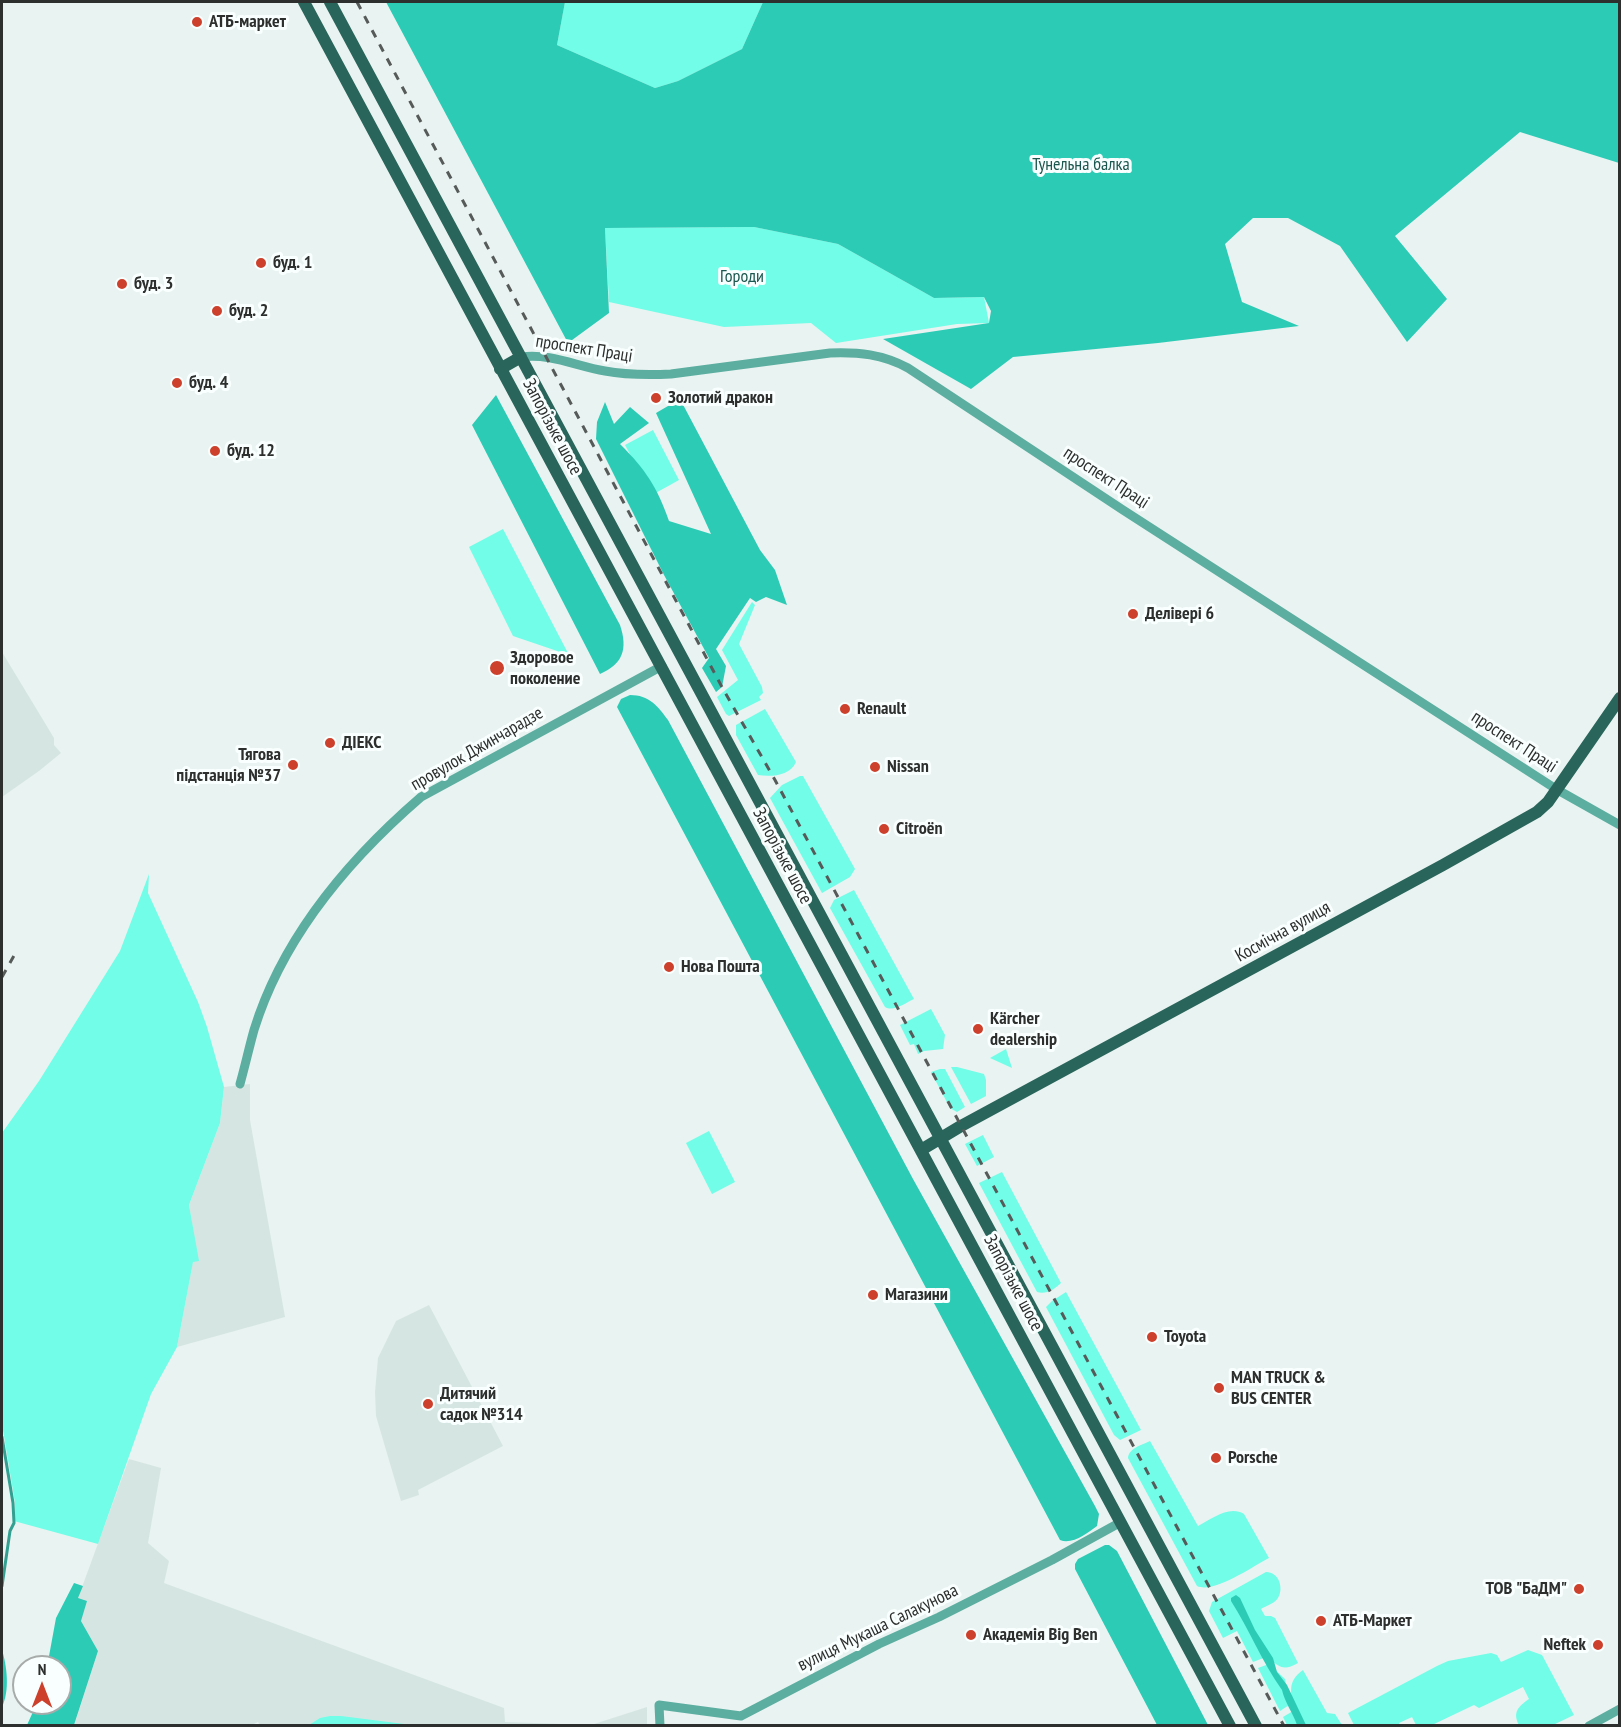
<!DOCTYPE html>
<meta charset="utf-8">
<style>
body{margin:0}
#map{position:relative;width:1621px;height:1727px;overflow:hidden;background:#e9f3f1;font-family:"PT Sans Narrow",sans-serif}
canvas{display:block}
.frame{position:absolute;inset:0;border:3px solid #2c2f2e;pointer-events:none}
.north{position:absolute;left:12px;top:1655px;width:60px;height:60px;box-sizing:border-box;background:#f9fffe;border:2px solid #a7acab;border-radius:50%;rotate:0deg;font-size:16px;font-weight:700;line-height:24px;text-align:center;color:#2c2f2e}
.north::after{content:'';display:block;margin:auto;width:21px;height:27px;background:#cc402c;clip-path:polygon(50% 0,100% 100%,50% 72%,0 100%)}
</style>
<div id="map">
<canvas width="1621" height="1727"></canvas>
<div class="frame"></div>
<div class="north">N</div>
</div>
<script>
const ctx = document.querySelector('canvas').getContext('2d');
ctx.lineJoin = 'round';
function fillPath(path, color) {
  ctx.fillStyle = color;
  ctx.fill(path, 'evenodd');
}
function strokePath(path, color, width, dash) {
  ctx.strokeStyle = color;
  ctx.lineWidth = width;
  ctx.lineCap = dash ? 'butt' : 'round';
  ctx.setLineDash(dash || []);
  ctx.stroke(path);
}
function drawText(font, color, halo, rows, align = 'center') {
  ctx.font = font + ' "PT Sans Narrow",sans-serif';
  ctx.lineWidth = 6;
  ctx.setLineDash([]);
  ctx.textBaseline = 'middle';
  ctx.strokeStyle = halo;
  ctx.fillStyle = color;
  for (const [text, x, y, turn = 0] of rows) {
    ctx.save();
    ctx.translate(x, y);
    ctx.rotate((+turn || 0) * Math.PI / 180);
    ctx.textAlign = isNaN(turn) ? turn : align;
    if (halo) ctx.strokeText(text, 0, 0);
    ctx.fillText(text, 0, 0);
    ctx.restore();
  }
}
fillPath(new Path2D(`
 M2,652L54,738V745L61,753L39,771L2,797Z
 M250,1084V1120L285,1317L177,1347L193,1261H198L189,1205L220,1123L224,1087Z
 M429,1305L503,1446L418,1490L419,1495L401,1501L376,1416L375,1392L378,1358L396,1321Z
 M129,1459L161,1468L148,1543L169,1561L164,1583L504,1708L505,1722L591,1725L647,1707V1726H260L258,1722L250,1726H74L98,1651L81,1621L78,1598Z`), '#d5e6e2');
fillPath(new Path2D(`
 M565,2H763L742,49L678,81L655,88L557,45Z
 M754,227L838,244L934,298L984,297L989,323L957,324L836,343L811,323L724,327L609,302L605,228Z
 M653,430L679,480L652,495L625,445Z
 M503,529L569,655L513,636L469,547Z
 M752,602L755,605L739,644L762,687L763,693L759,697L761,700L729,716L726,714L717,697L738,680L722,650Z
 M765,709L796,762C790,776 771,777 758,775L736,735V725Z
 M800,776H803L855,869L850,877L822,893L770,798L782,785Z
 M149,874L148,893L198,1002L207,1027L224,1087L220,1123L189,1205L199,1261L193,1262L177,1347L151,1394L98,1544L14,1521L15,1503L2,1424V1133L39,1081L120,951Z
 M854,890L914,999C905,1003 894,1012 885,1007L830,908L834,900Z
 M931,1009L945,1035L943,1049L924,1051L918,1054L914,1044L910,1045L900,1025Z
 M1006,1049L1012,1068L990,1058Z
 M951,1067H957L984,1074L986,1080V1096L971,1104Z
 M940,1069H945L965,1107L957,1112L950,1108L931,1072Z
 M709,1131L735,1182L712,1194L686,1143Z
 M983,1135L994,1157L977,1166L965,1144Z
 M1002,1172L1061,1283C1055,1289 1046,1295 1037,1292L979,1183Z
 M1066,1292L1141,1430L1120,1440L1114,1435L1046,1307L1052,1301Z
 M1150,1441L1198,1526C1212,1519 1229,1505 1244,1514L1269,1558C1253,1566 1214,1594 1197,1586L1128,1458C1129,1448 1142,1445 1150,1441Z
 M1266,1572C1279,1572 1284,1588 1278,1598C1275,1603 1266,1606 1261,1609L1265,1616H1271L1275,1618L1298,1663C1282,1672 1280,1666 1266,1657L1253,1662L1237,1631L1223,1638L1209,1611L1212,1602Z
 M1528,1650L1542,1655L1574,1715L1553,1725H1519C1512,1712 1519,1706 1529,1699L1523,1687L1479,1708L1474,1705L1432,1725H1416L1412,1717L1399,1723V1725H1354L1348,1713L1437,1666L1448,1661L1491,1653L1497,1655L1501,1662Z
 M1269,1664L1285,1679L1289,1705L1280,1711L1258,1668Z
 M1303,1670L1327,1713L1335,1714L1342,1725H1287L1283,1717L1293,1711C1292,1693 1286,1682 1303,1670Z
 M330,1716H341L412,1725H309L320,1718Z`), '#71fde7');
fillPath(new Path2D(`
 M386,2H565L557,45L655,88L678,81L742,49L763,2H1619V163L1520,132L1395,236L1447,299L1407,342L1340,246L1288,218H1253L1225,244L1242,302L1299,326L1158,343L1013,357L971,389L883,339L989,323L991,311L984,297L934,298L838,244L754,227L605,228L609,313L568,343Z
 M496,395L620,625C628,649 623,664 600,674L472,425Z
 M680,399L760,550L775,570L787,605L766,597L756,602L750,598L716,649L726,666L722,687L716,692L702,668L709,658L664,575L596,439L597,422L605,402L614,424L630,407L649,423L620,444C646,470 657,487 669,521L711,534L656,413Z
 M630,695C649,695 658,706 668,720L913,1179L1095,1506L1099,1514L1097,1526C1088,1533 1072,1545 1060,1540L617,707L621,699Z
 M1105,1545H1109L1117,1551L1208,1725H1157L1075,1569V1564L1078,1559Z
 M74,1583L83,1586L78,1598L87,1601L81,1621L98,1651L74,1725H27L37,1703H60V1667H47L56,1618Z
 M1236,1595L1240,1598L1255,1630L1273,1658L1277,1672L1287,1685L1306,1725H1297C1293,1713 1285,1703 1282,1690C1262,1662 1249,1629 1231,1601V1598Z
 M2,1650C7,1666 10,1691 2,1707Z`), '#2ccbb6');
strokePath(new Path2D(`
 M2,1437L13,1503L14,1523L10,1531L2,1586`), '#32a091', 3);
strokePath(new Path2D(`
 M521,357C550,353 576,366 605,371C626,375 649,375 671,374L830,353C859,352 882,354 908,368L1123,510L1556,789L1620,825
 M240,1084C245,1066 249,1048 254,1030C283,936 348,860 421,797L662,666
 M660,1726L659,1705L741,1716L879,1644L939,1617L1052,1560L1121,1522
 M1589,1726L1620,1709`), '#5baea0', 9);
strokePath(new Path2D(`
 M304,2L1230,1726
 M330,2L1256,1726
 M500,369L521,357
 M921,1150L961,1126L1443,865L1537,812L1548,802L1620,698`), '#29655b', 12);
strokePath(new Path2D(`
 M357,2L723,689L775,780L1284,1726
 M2,977L15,954`), '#565b5a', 3, [8, 8]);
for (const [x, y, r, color] of [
 [197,22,6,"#cc402c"],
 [261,263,6,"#cc402c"],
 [122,284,6,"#cc402c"],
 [217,311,6,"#cc402c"],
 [177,383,6,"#cc402c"],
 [656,398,6,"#cc402c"],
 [215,451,6,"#cc402c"],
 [1133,614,6,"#cc402c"],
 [497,668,8,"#cc402c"],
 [845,709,6,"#cc402c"],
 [330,743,6,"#cc402c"],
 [293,765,6,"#cc402c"],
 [875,767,6,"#cc402c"],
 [884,829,6,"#cc402c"],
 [669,967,6,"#cc402c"],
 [978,1029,6,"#cc402c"],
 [873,1295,6,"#cc402c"],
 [1152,1337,6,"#cc402c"],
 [1219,1388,6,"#cc402c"],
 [428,1404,6,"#cc402c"],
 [1216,1458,6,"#cc402c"],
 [1579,1589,6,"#cc402c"],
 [1321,1621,6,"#cc402c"],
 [971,1635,6,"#cc402c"],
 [1598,1645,6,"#cc402c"]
]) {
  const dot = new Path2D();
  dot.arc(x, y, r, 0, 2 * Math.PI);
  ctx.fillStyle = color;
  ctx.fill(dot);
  strokePath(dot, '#f9fffe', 2);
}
drawText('bold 18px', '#2c2f2e', '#f9fffe', [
 ["АТБ-маркет",209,22],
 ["буд. 1",273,263],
 ["буд. 3",134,284],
 ["буд. 2",229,311],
 ["буд. 4",189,383],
 ["Золотий дракон",668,398],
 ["буд. 12",227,451],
 ["Делівері 6",1145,614],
 ["Здоровое",510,658],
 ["поколение",510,679],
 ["Renault",857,709],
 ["ДІЕКС",342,743],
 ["Тягова",281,755,"right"],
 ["пiдстанцiя №37",281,776,"right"],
 ["Nissan",887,767],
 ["Citroën",896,829],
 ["Нова Пошта",681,967],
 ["Kärcher",990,1019],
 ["dealership",990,1040],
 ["Магазини",885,1295],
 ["Toyota",1164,1337],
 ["MAN TRUCK &",1231,1378],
 ["BUS CENTER",1231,1399],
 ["Дитячий",440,1394],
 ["садок №314",440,1415],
 ["Porsche",1228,1458],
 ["ТОВ \"БаДМ\"",1567,1589,"right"],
 ["АТБ-Маркет",1333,1621],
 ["Академія Big Ben",983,1635],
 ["Neftek",1586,1645,"right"]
], 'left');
drawText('18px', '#1b574e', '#f9fffe', [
 ["Тунельна балка",1081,165],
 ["Городи",742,277]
]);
drawText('18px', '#2c2f2e', '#f9fffe', [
 ["проспект Праці",584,349,9],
 ["Запорізьке шосе",552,427,62],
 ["проспект Праці",1106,478,33],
 ["проспект Праці",1514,742,33],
 ["провулок Джинчарадзе",477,749,-30],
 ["Запорізьке шосе",782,856,62],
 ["Космічна вулиця",1283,932,-29],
 ["Запорізьке шосе",1013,1283,62],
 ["вулиця Мукаша Салакунова",878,1628,-26]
]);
</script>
